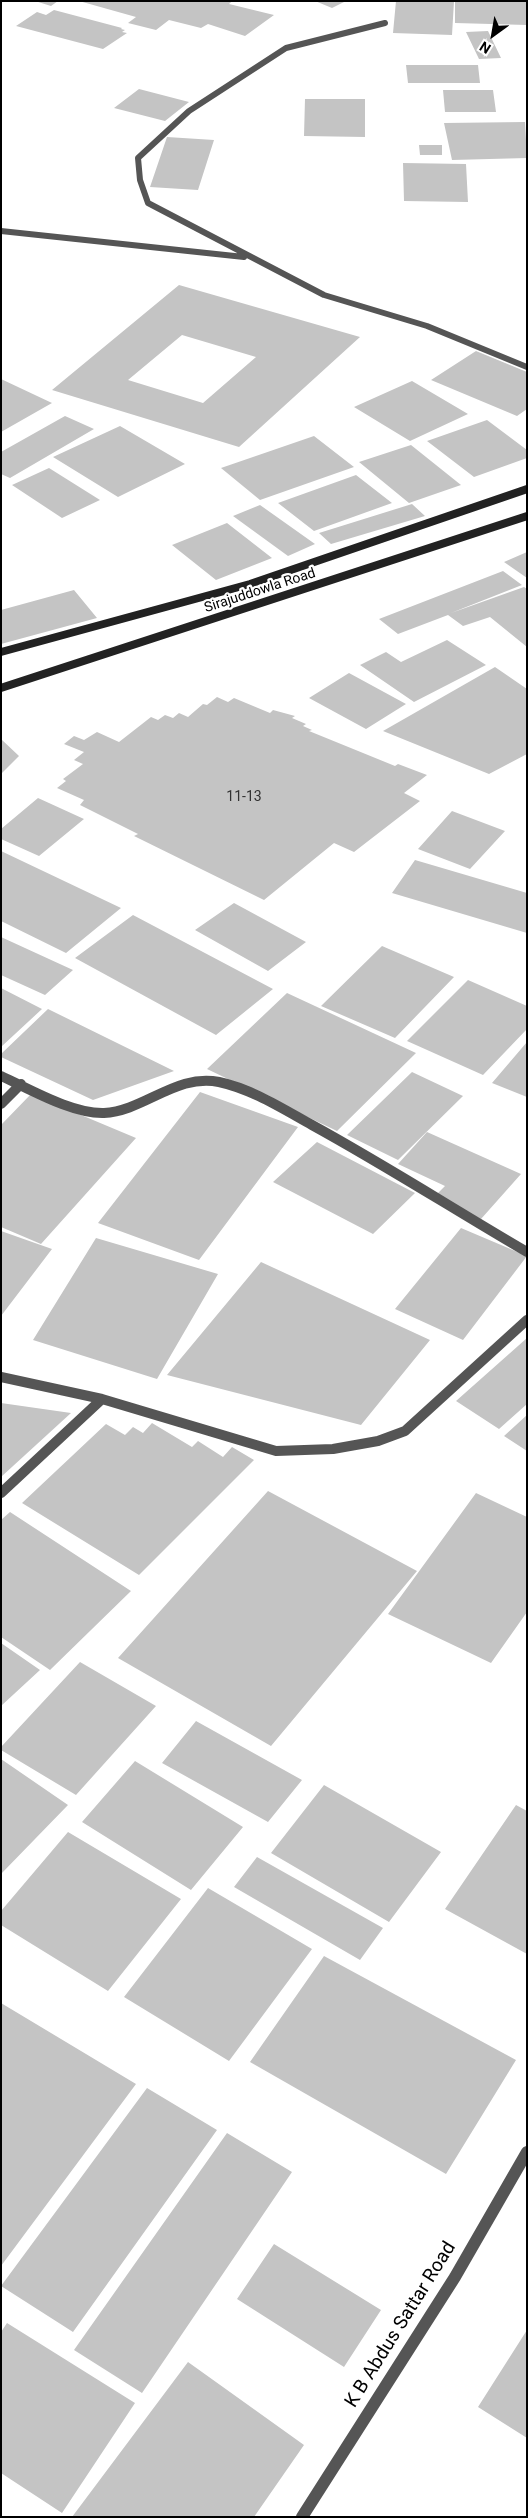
<!DOCTYPE html>
<style>
body{margin:0}
#map{position:relative;width:528px;height:2518px;overflow:hidden;background:#fff;font-family:Roboto,sans-serif}
canvas{display:block}
.frame{position:absolute;inset:0;border:2px solid #000;pointer-events:none}
.north{position:absolute;left:468px;top:10px;width:50px;height:50px;-webkit-text-stroke:4px #fff;paint-order:stroke;rotate:212deg;font-size:14px;font-weight:700;line-height:20px;text-align:center;color:#000}
.north::after{content:'';display:block;margin:auto;width:18px;height:22px;background:#000;clip-path:polygon(50% 0,100% 100%,50% 72%,0 100%)}
</style>
<div id="map">
<canvas width="528" height="2518"></canvas>
<div class="frame"></div>
<div class="north">N</div>
</div>
<script>
const ctx = document.querySelector('canvas').getContext('2d');
ctx.lineJoin = 'round';
function fillPath(path, color) {
  ctx.fillStyle = color;
  ctx.fill(path, 'evenodd');
}
function strokePath(path, color, width, dash) {
  ctx.strokeStyle = color;
  ctx.lineWidth = width;
  ctx.lineCap = dash ? 'butt' : 'round';
  ctx.setLineDash(dash || []);
  ctx.stroke(path);
}
function drawText(font, color, halo, rows, align = 'center') {
  ctx.font = font + ' Roboto,sans-serif';
  ctx.lineWidth = 4.5;
  ctx.setLineDash([]);
  ctx.textBaseline = 'middle';
  ctx.strokeStyle = halo;
  ctx.fillStyle = color;
  for (const [text, x, y, turn = 0] of rows) {
    ctx.save();
    ctx.translate(x, y);
    ctx.rotate((+turn || 0) * Math.PI / 180);
    ctx.textAlign = isNaN(turn) ? turn : align;
    if (halo) ctx.strokeText(text, 0, 0);
    ctx.fillText(text, 0, 0);
    ctx.restore();
  }
}
fillPath(new Path2D(`
 M35,1H58L51,6Z
 M79,1H232L229,4L274,15L245,36L208,24L201,28L169,20L156,30L128,23L136,17Z
 M315,1H346L332,8Z
 M396,1H454L452,35L393,33Z
 M455,1H527V25L455,23Z
 M54,10L122,28L121,29L125,30L122,32L127,33L103,49L16,26L37,12L46,15Z
 M488,31L501,58L479,59L466,32Z
 M406,65H478L480,83H408Z
 M139,89L189,102L165,121L114,108Z
 M443,90H493L496,112H445Z
 M305,99H365V137L304,136Z
 M525,122L527,158L452,160L444,123Z
 M167,137L214,140L198,190L150,187Z
 M419,145H442V155H420Z
 M403,163L466,164L468,202L404,201Z
 M179,285L360,337L239,447L52,390ZM182,335L256,357L203,403L128,380Z
 M476,351L527,372V409L517,416L431,380Z
 M1,379L52,403L1,432Z
 M412,381L468,414L410,441L354,407Z
 M65,416L94,429L10,478L1,474V452Z
 M487,420L527,450V458L474,477L427,441Z
 M120,426L185,464L118,497L53,457Z
 M314,436L354,467L260,500L221,468Z
 M411,445L461,485L409,503L359,462Z
 M49,468L100,500L62,518L12,485Z
 M356,475L392,503L314,531L278,503Z
 M412,504L425,516L331,544L319,533Z
 M260,505L315,544L288,556L233,516Z
 M227,523L272,558L216,580L172,545Z
 M527,552V578L504,562Z
 M503,571L522,585L451,613L524,587L527,589V647L490,617L463,626L448,615L398,634L379,619Z
 M74,590L97,618L1,644V610Z
 M447,640L486,665L414,702L360,665L386,652L401,662Z
 M495,667L527,689V754L489,774L383,731Z
 M349,673L406,704L366,729L309,698Z
 M217,697L228,702L234,698L270,713L273,710L295,716L292,718L306,724L303,726L312,730L309,731L395,766L398,764L427,775L404,793L420,801L354,852L334,843L264,900L134,836L138,834L80,805L84,800L57,788L66,781L63,779L83,764L74,760L84,752L64,744L74,736L84,740L97,732L119,742L151,717L158,720L165,715L173,718L179,713L188,717L203,704L207,705Z
 M1,739L19,756L1,774Z
 M38,798L84,819L39,856L1,839V829Z
 M452,811L505,831L470,869L418,849Z
 M1,851L121,908L66,953L1,921Z
 M415,860L527,893V933L392,893Z
 M234,903L306,942L268,971L195,930Z
 M133,915L273,989L216,1035L75,958Z
 M1,937L73,970L45,995L1,975Z
 M382,946L454,977L395,1038L321,1006Z
 M468,980L527,1006V1029L483,1075L407,1041Z
 M1,988L42,1009L1,1047Z
 M287,993L416,1053L337,1131L207,1069Z
 M48,1009L174,1071L93,1100L1,1057V1054Z
 M527,1042V1097L492,1083Z
 M412,1072L463,1096L398,1160L347,1135Z
 M200,1092L298,1127L199,1260L98,1223Z
 M31,1094L136,1138L41,1244L1,1227V1125Z
 M427,1132L521,1174L481,1219L434,1197L445,1186L398,1164Z
 M317,1142L415,1193L373,1234L273,1182Z
 M461,1228L527,1256L463,1340L395,1309Z
 M1,1231L52,1249L1,1316Z
 M96,1238L218,1274L157,1379L33,1340Z
 M261,1262L430,1340L361,1425L167,1375Z
 M527,1338V1404L499,1429L456,1401Z
 M1,1403L71,1413L1,1477Z
 M527,1415V1451L504,1436Z
 M152,1423L192,1447L198,1441L223,1457L232,1447L254,1460L139,1575L22,1503L106,1424L125,1435L133,1427L143,1433Z
 M268,1491L417,1571L271,1746L118,1658Z
 M476,1493L527,1517V1612L491,1663L388,1614Z
 M10,1512L131,1591L50,1670L1,1637V1520Z
 M1,1643L40,1670L1,1706Z
 M80,1662L156,1706L76,1795L1,1750V1747Z
 M196,1721L302,1780L268,1822L162,1763Z
 M1,1759L68,1805L1,1874Z
 M135,1761L243,1827L191,1890L82,1822Z
 M324,1785L441,1852L389,1922L271,1853Z
 M516,1805L527,1811V1954L445,1909Z
 M68,1832L181,1899L108,1991L1,1925V1911Z
 M257,1857L383,1928L360,1960L234,1887Z
 M208,1888L312,1949L229,2061L124,1997Z
 M324,1956L516,2060L446,2174L250,2062Z
 M1,2003L136,2084L1,2266Z
 M147,2088L217,2130L73,2332L1,2286Z
 M227,2133L292,2172L142,2393L74,2350Z
 M274,2244L381,2310L344,2367L237,2299Z
 M7,2323L135,2403L62,2513L1,2473V2332Z
 M527,2330V2438L478,2407Z
 M188,2362L304,2445L254,2517H72Z`), '#c4c4c4');
strokePath(new Path2D(`
 M385,23L286,48L189,111L138,158L140,180L148,203L324,295L427,326L527,367
 M1,231L244,257`), '#555', 6);
strokePath(new Path2D(`
 M1,1076C30,1089 72,1114 104,1113C144,1111 177,1073 219,1082C252,1089 283,1109 312,1125C385,1165 455,1210 527,1252
 M1,1104L21,1084
 M1,1377L102,1399L276,1451L333,1449L378,1441L405,1431L527,1320
 M1,1493L102,1399`), '#555', 10);
strokePath(new Path2D(`
 M302,2517L455,2277L527,2152`), '#555', 12);
strokePath(new Path2D(`
 M1,652L250,584L527,489
 M1,688L527,516`), '#222', 8);
drawText('14px', '#000', '#fff', [
 ["Sirajuddowla Road",260,591,-18]
]);
drawText('14px', '#313131', null, [
 ["11-13",244,797]
]);
drawText('19px', '#000', '#fff', [
 ["K B Abdus Sattar Road",401,2325,-58]
]);
</script>
